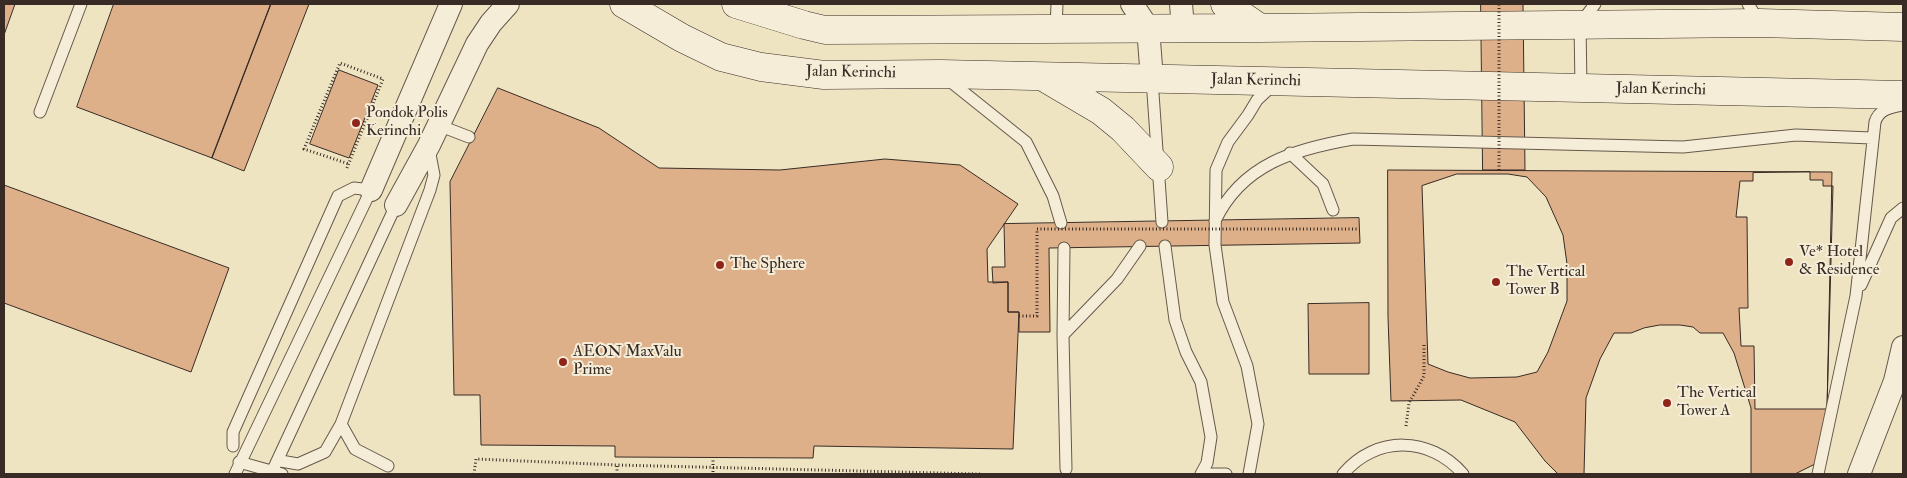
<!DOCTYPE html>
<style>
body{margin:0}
#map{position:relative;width:1907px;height:478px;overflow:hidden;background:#efe4c2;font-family:"IM FELL Double Pica",serif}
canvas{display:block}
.frame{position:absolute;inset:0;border:5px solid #382b25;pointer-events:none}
</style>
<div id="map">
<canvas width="1907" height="478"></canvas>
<div class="frame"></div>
</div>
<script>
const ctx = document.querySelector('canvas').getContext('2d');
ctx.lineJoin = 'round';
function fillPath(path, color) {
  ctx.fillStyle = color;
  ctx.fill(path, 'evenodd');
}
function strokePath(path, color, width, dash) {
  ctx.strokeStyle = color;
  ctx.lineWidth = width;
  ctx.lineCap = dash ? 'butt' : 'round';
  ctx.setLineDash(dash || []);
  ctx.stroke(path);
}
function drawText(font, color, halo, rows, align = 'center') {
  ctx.font = font + ' "IM FELL Double Pica",serif';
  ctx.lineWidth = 4;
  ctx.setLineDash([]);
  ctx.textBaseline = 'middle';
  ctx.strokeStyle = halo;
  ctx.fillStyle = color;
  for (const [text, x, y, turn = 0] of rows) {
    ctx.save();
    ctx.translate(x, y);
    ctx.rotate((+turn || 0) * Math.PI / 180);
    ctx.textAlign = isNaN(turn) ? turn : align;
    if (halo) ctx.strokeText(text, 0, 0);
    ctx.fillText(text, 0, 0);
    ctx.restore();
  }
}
const building = new Path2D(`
 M4,4H15L4,35Z
 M114,4H271L212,158L77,107Z
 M271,4H309L244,171L212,158Z
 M1481,4H1523L1525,170H1483Z
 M339,70L378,85L349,158L310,144Z
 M498,88L599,128L659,168L780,170L885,159L960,165L1018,204L987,249L988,282H1008V312H1019L1013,449L814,446L813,458L615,457V446L481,445L480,395H454L450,182Z
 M1388,170L1832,172L1827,409L1815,464L1795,474H1558L1545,461L1515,422L1461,400L1391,401L1388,317Z
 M1810,172V180H1823V186H1833L1827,409H1755L1754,346H1741L1739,308H1748L1747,217H1736L1740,181H1753V173Z
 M1457,174H1508L1527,177L1546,197L1563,235L1567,264V301L1548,352L1537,372L1517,377L1470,378L1448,372L1428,364L1422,186Z
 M4,185L229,268L191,372L4,303Z
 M1359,218L1360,243L1049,248L1050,332H1019V312H1008V282L993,283L992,267H1005L1004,224Z
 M1369,303V374H1309L1308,304Z
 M1660,325H1680L1693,327L1700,333H1723L1734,353L1751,408V474H1584L1586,398L1600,359L1614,333H1631L1644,328Z`);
fillPath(building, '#deb089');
strokePath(building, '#382b25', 1);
const lane = new Path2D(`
 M1748,4L1759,21
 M1056,29L1057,4
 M946,78L1026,142L1053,196L1061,223
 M1152,79L1162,222
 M1581,88L1580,24L1595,4
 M40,112L81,4
 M438,125L469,137
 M1290,153L1323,184L1333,210
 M1215,221C1242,164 1295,149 1353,139L1683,147L1796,135L1872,138
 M1165,246L1175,320L1186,352L1201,382L1211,437L1207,463L1201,474
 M1861,285L1891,218L1903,208
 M1063,335L1064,248
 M233,446V432L338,196L354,188L371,190L235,474
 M281,461L298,464L325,452L341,424
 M239,462L282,474
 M388,466L355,449L341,424L430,190L434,175L429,149
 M1066,469L1063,335L1117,279L1140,246
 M271,474L396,205
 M1210,474H1226
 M1249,474L1258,424L1247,366L1223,302L1215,245L1216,170L1228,142L1248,115L1257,100L1274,84
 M1343,474C1376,435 1430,436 1463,474
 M1818,474L1856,296L1875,122C1879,109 1890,108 1902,105`);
const street = new Path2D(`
 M1132,4L1148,28L1152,79
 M1181,4L1183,28
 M371,190L451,4
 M396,205L429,145L477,44L491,23L508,4
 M1859,474L1895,381L1903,347`);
const secondary = new Path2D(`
 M624,4L682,38L721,57L761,67L824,75L941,74L1903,95
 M736,4L804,25L825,30L1260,28L1760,23L1903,27
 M1225,4L1260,28
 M1045,78L1101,111L1123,129L1159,167`);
strokePath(lane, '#66594c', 13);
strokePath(street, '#66594c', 24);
strokePath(secondary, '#382b25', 29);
strokePath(new Path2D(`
 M347,168L383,79L340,63L304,149L349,164
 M1406,426L1409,403L1424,376V345
 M713,457V474
 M474,474L476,459L617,465
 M617,474V465L980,474`), '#382b25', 3, [1, 2.5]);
strokePath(lane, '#f5edd7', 11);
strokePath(street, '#f5edd7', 22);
strokePath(secondary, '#f5edd7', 28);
strokePath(new Path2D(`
 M1499,170V4
 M1019,316H1037V229H1359`), '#382b25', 3, [1, 2.5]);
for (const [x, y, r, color] of [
 [356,123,5,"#8f2418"],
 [1789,262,5,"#8f2418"],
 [720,265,5,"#8f2418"],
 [1496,282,5,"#8f2418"],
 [563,362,5,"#8f2418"],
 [1667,403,5,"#8f2418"]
]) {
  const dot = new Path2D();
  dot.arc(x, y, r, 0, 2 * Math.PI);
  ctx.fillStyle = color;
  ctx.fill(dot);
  strokePath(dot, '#f5edd7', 2);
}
drawText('16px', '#382b25', '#f5edd7', [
 ["Jalan Kerinchi",851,73,1],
 ["Jalan Kerinchi",1256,81,1],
 ["Jalan Kerinchi",1661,90,1]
]);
drawText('16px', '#382b25', '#f5edd7', [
 ["Pondok Polis",366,114],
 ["Kerinchi",366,132],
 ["Ve* Hotel",1799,253],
 ["& Residence",1799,271],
 ["The Sphere",730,265],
 ["The Vertical",1506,273],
 ["Tower B",1506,291],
 ["AEON MaxValu",573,353],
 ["Prime",573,371],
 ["The Vertical",1677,394],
 ["Tower A",1677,412]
], 'left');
</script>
